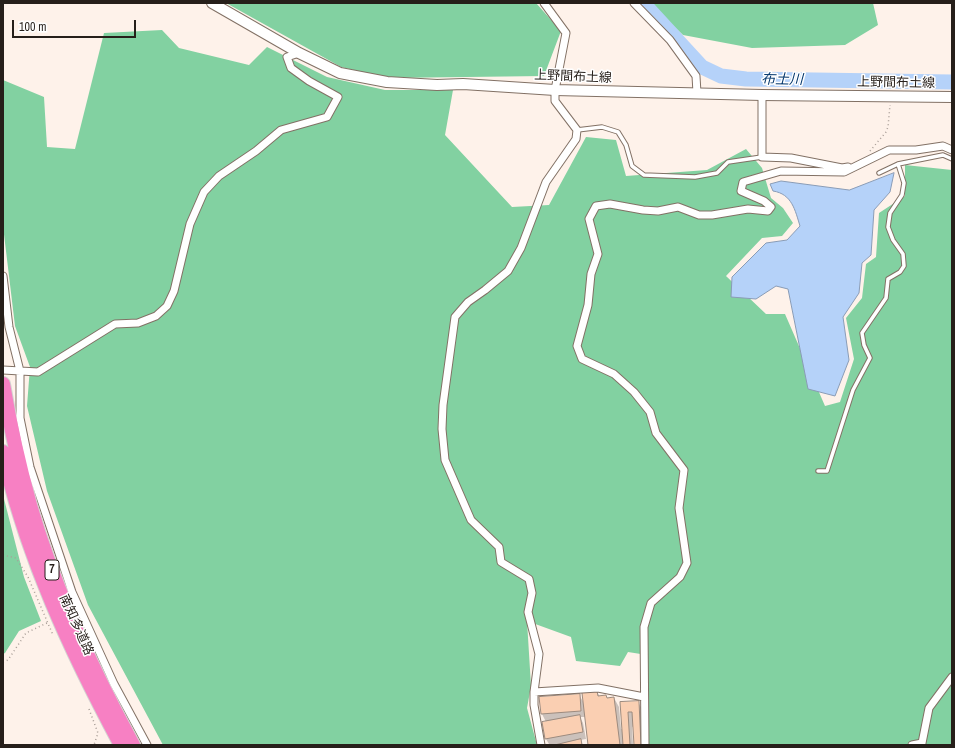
<!DOCTYPE html>
<meta charset="utf-8">
<style>
body{margin:0}
#map{position:relative;width:955px;height:748px;overflow:hidden;background:#fef2ea;font-family:"Archivo Narrow",sans-serif}
canvas{display:block}
.frame{position:absolute;inset:0;border:4px solid #261f1a;pointer-events:none}
.scale{position:absolute;left:12px;top:20px;width:124px;height:18px;box-sizing:border-box;border:2px solid #261f1a;border-top:0;padding-left:5px;font-size:12px;line-height:14px;white-space:nowrap;color:#261f1a;-webkit-text-stroke:3px #fff;paint-order:stroke}
</style>
<div id="map">
<canvas width="955" height="748"></canvas>
<div class="frame"></div>
<div class="scale">100 m</div>
</div>
<script>
const ctx = document.querySelector('canvas').getContext('2d');
ctx.lineJoin = 'round';
function fillPath(path, color) {
  ctx.fillStyle = color;
  ctx.fill(path, 'evenodd');
}
function strokePath(path, color, width, dash) {
  ctx.strokeStyle = color;
  ctx.lineWidth = width;
  ctx.lineCap = dash ? 'butt' : 'round';
  ctx.setLineDash(dash || []);
  ctx.stroke(path);
}
function drawText(font, color, halo, rows, align = 'center') {
  ctx.font = font + ' "Archivo Narrow","Noto Sans JP",sans-serif';
  ctx.lineWidth = 3;
  ctx.setLineDash([]);
  ctx.textBaseline = 'middle';
  ctx.strokeStyle = halo;
  ctx.fillStyle = color;
  for (const [text, x, y, turn = 0] of rows) {
    ctx.save();
    ctx.translate(x, y);
    ctx.rotate((+turn || 0) * Math.PI / 180);
    ctx.textAlign = isNaN(turn) ? turn : align;
    if (halo) ctx.strokeText(text, 0, 0);
    ctx.fillText(text, 0, 0);
    ctx.restore();
  }
}
fillPath(new Path2D(`
 M226,3H536L561,31L544,76L388,78L341,67Z
 M649,3H873L878,25L845,45L752,48L683,35Z
 M162,30L179,48L249,65L267,47L327,77L385,90H453L445,135L512,207L549,205L586,137L616,140L626,176L707,170L746,149L762,168L771,198L783,208L793,223L782,236L762,238L726,276L766,314H785L825,406L840,402L854,359L846,318L862,298L866,264L876,257L879,213L905,196V165L952,170V745H648L647,655L628,652L620,666L576,661L571,637L527,621L531,686L527,708L537,745H163L88,605L47,491L27,406L30,367L15,326L3,226V80L44,97L47,147L75,149L104,33Z
 M3,495L24,577L41,621L19,631L5,653L3,654Z`), '#82d1a1');
const water = new Path2D(`
 M894,173L890,192L874,210L871,255L862,263L859,293L843,317L849,360L835,396L808,389L788,289L776,286L756,299L731,297L732,277L766,243L787,240L800,226C795,210 792,194 773,191L770,184L781,181L849,190Z`);
fillPath(water, '#b5d2f9');
strokePath(water, '#8a9cb6', 1);
fillPath(new Path2D(`
 M597,692L600,697L607,699L614,698L619,707L621,729H623L621,703L638,702L642,709L644,745H635L634,726L632,727L633,745H589L586,717H580L583,723L586,739L580,740L583,745H547L549,744L546,739V722L542,714L579,695L584,703Z`), '#0003');
strokePath(new Path2D(`
 M643,3L702,67L721,76L746,79L952,82`), '#b5d2f9', 15);
const building = new Path2D(`
 M597,691L598,696L606,695L607,698L614,697L620,745H588L582,693Z
 M580,694L581,711L541,714L539,697Z
 M639,701L641,745H634L632,712H628L630,745H623L620,702Z
 M580,715L583,732L545,739L542,722Z
 M581,739L582,745H555Z`);
fillPath(building, '#facfb2');
strokePath(building, '#9c8a7e', 1);
const service = new Path2D(`
 M577,130L602,127L618,132L626,145L632,166L644,175L695,177L717,173L728,162L762,157
 M879,173L898,164L943,155L952,159
 M818,471H827L853,390L870,358L864,345L862,333L886,298L888,279L900,272L904,266L903,254L893,240L888,227L890,213L902,195L904,183L898,164`);
const minor = new Path2D(`
 M634,3L670,40L696,76L697,93
 M762,95V157L791,158L842,168L848,167
 M3,276L9,327L20,371V418L30,467L72,592L114,684L147,745
 M3,370L38,372L115,324L138,323L156,316L167,306L174,291L190,224L204,192L219,176L256,151L281,130L327,117L338,97L309,81L291,68L287,57L299,53
 M534,692L598,688L644,697
 M541,745L534,705V692L539,654L528,612L532,593L529,579L501,562L499,547L471,520L445,460L442,429L443,405L455,317L468,302L485,290L508,271L521,248L546,182L576,139L577,130L555,101V90L566,33L544,3
 M645,745L644,627L651,603L680,577L687,563L679,508L684,470L656,433L650,412L634,392L614,374L582,359L577,346L588,305L591,274L598,254L589,219L596,206L610,204L643,210L658,211L678,207L699,215H712L748,209L768,211L771,207L764,201L741,191L743,182L781,171L844,172L889,150H916L943,146L952,150
 M912,745L922,743L929,708L952,677`);
const secondary = new Path2D(`
 M212,3L299,53L340,73L387,82L437,85L463,84L555,90L762,95L952,97`);
const motorway = new Path2D(`
 M3,384C10,425 19,465 30,505C54,589 92,669 133,745
 M3,452C26,555 71,652 121,745`);
strokePath(service, '#827165', 5.5);
strokePath(minor, '#827165', 9);
strokePath(secondary, '#827165', 12);
strokePath(motorway, '#d4d2d1', 16);
strokePath(new Path2D(`
 M870,151L886,132L888,127L890,105
 M3,555L16,558L28,577L53,635
 M3,662L8,660L26,633L47,623
 M89,709L98,733L94,745`), '#a99f98', 1.5, [1, 3]);
strokePath(service, '#fff', 3.5);
strokePath(minor, '#fff', 7);
strokePath(secondary, '#fff', 10);
strokePath(motorway, '#f780c3', 14);
for (const [x, y, w] of [
 [52,570,14]
]) {
  const box = new Path2D();
  box.roundRect(x - w / 2, y - 10, w, 20, 3);
  ctx.fillStyle = '#fff';
  ctx.fill(box);
  strokePath(box, '#261f1a', 1);
}
drawText('bold 12px', '#261f1a', null, [
 ["7",52,570]
]);
drawText('13px', '#261f1a', '#fff', [
 ["上野間布土線",573,77,2],
 ["上野間布土線",896,83,1],
 ["南知多道路",76,625,66]
]);
drawText('italic 14px', '#04376d', '#fff', [
 ["布土川",782,80,1]
]);
</script>
